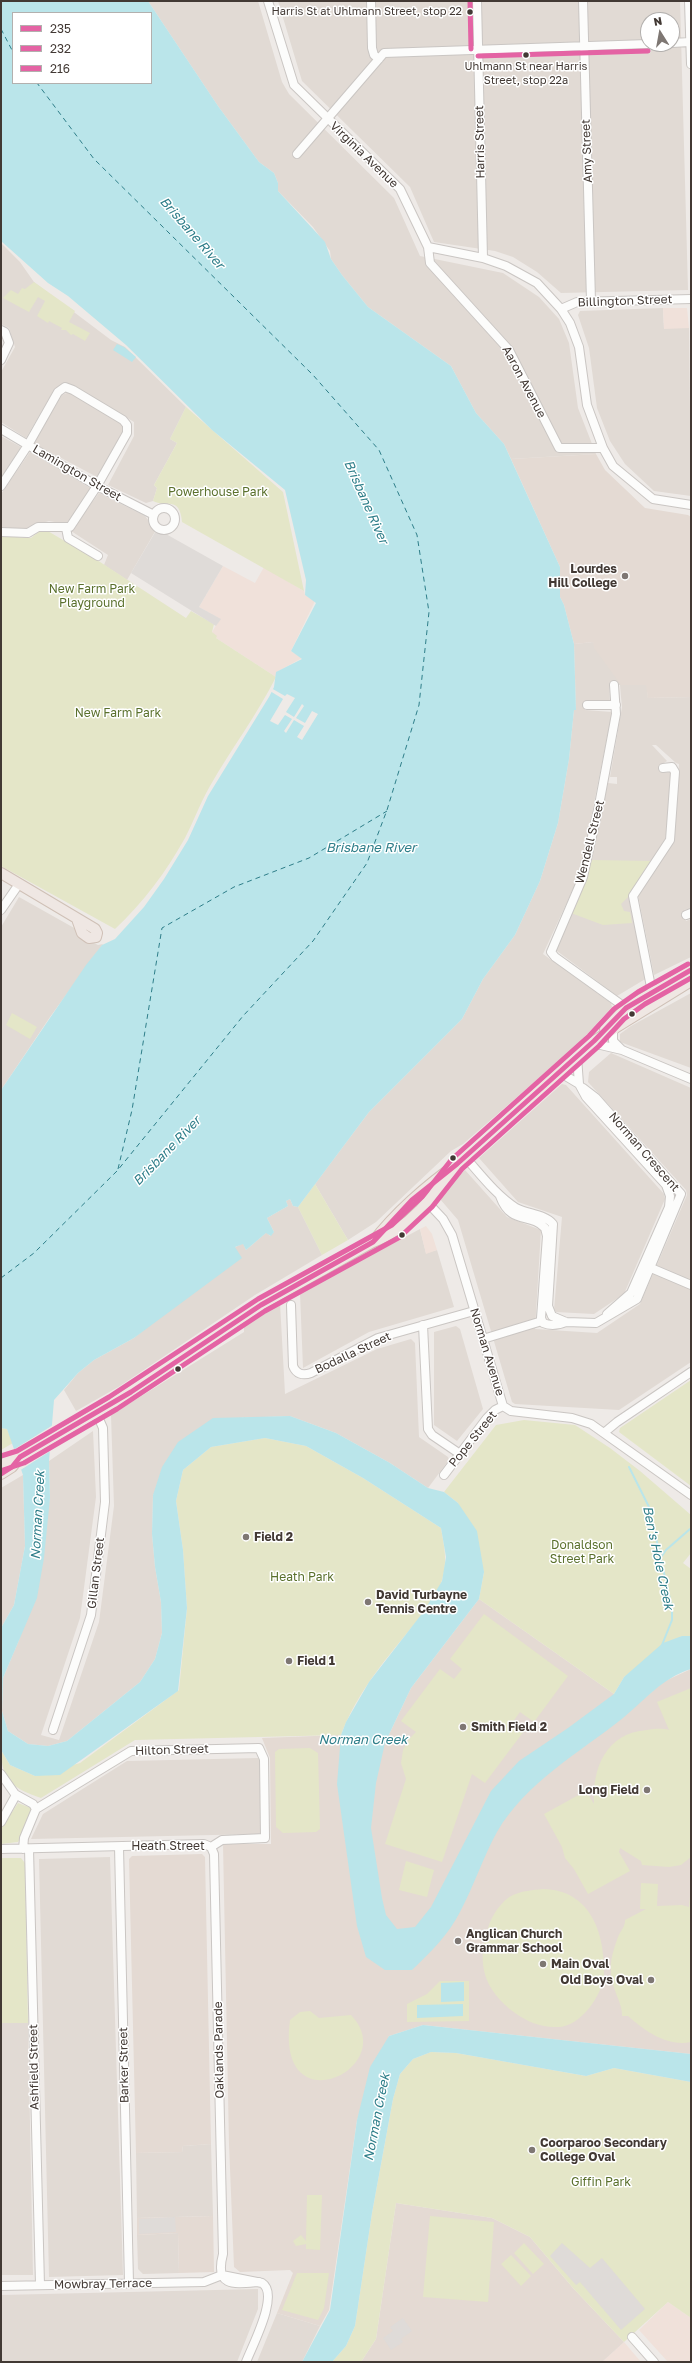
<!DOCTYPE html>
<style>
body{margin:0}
#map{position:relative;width:692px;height:2363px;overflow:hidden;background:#eeeae7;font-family:"Golos Text",sans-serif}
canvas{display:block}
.frame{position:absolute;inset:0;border:2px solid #423934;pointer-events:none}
.legend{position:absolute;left:12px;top:12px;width:140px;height:72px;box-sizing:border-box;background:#fff;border:1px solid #b3b0ae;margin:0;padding:5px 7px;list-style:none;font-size:12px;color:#423934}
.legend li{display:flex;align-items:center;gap:8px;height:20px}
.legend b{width:20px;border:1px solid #b3b0ae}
.north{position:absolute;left:640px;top:12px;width:40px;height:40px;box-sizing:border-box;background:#fff;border:1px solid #b3b0ae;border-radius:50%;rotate:349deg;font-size:11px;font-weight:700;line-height:16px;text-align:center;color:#423934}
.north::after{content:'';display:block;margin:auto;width:14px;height:18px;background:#7e7773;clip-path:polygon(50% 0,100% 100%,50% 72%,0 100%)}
</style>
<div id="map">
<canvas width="692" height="2363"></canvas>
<div class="frame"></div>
<ul class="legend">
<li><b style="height:5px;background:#e463a4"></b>235</li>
<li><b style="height:5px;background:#e463a4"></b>232</li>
<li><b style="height:5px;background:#e463a4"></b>216</li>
</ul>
<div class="north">N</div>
</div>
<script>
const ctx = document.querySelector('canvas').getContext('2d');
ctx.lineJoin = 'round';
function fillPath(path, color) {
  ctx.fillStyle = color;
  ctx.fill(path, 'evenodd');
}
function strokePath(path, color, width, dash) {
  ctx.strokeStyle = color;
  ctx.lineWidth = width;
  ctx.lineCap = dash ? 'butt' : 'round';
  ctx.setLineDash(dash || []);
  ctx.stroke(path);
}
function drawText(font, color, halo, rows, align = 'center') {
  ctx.font = font + ' "Golos Text",sans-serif';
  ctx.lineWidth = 3;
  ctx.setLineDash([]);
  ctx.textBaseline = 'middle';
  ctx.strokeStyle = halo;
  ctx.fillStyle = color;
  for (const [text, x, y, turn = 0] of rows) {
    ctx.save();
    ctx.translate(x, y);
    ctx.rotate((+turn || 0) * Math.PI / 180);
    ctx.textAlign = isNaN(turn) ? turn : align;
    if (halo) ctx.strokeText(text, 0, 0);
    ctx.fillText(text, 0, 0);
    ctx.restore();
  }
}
fillPath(new Path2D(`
 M148,1H258L282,82L289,94L394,198L420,256L503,273L539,297L559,319L569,343L578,408L596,454L511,459L504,444L476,413L451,366L368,307L342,275L331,259L330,251L313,227L278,191V183L274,173L259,162L218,106Z
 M278,1H680L688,290L561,293L537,272L513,257L495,251L434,242L410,187L302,81ZM648,20H672V44H648Z
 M1,243L20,262L34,282L111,340L125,347L186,407L170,439L177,443L154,485L157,488L153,501L146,503L108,485L134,436V422L72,385H60L54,390L26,438L1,422V372L15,347L9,328L1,324Z
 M663,308L664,328H689L691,496L654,491L625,464L610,441L597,408L589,348L578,315L580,311Z
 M69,392L122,424L123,433L97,477L33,443L62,395Z
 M1,436L21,447L1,480Z
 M30,452L92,489L66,524L49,521L35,525L28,530L1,527V494Z
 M99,493L145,516L156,530L127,580L104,565L108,555L71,531Z
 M593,642L647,685L648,698L691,697V908L684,910L686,921L691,919V957L654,975L638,895L674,842L679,764L676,763L656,745H652L667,761L661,765L662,773L671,772L667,830L664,843L630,895L647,978L617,996L557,951V946L587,882L608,783L617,784V777H610L622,707L621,697L620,685H609L610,702L585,703V710L612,712L580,874L543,954L611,1003L612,1007L576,1046L463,1144L451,1151L376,1222L348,1240L315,1184L369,1112L462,1019L483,979L515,935L540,881L558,823L569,759L574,710H576L574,644Z
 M19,897L76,929L78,935L98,945L103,944L50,1017L1,1090V927Z
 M691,993V1068L620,1042V1034L631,1026Z
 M611,1053L691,1088V1362L619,1410L515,1404L512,1402L458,1220L440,1199L444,1190L465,1170L507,1217L541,1230L535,1329L597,1333L640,1304L687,1195L686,1190L588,1082L589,1072Z
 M562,1084L566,1085L664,1194L665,1199L624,1294L594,1314L556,1312L554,1310L562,1217L518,1202L479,1158Z
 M290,1199L293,1206L298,1207L322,1255L255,1295L120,1386L76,1411L64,1390L78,1373L94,1360L134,1338L237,1252L234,1248L243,1243L246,1250L267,1232L270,1236L274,1232L267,1218L288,1206L286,1201Z
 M420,1229L426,1253L437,1250L454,1307L369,1332L303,1368L300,1293Z
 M280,1303L285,1394L377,1349L411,1339L415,1343L419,1437L448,1457L449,1460L428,1488L390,1463L336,1433L290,1416L213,1419L153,1495L152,1534L155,1567L161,1602L162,1633L155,1659L140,1682L67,1741L48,1746L28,1744L8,1731L2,1711L3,1678L19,1640L50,1498L49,1461L93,1431L96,1497L80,1618L41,1735L59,1740L99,1622L114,1506L111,1415L244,1332V1327Z
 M456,1326L460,1329L483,1409L457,1441L434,1425V1332Z
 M23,1475L25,1546L14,1605L1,1628V1488Z
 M258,1758L260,1759L261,1833L259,1834L31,1839L43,1814L127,1761Z
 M110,1857L123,2275L49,2277L39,1859Z
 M1,2023H28L33,2275H1Z
 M211,2144L213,2216L137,2218L136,2153L182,2152L183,2146Z
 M178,2233L179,2273L143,2274L138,2269L137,2235Z
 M258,2289V2309L237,2362H1V2295Z
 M277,2313L320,2326L302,2362H257Z`), '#e1dad4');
fillPath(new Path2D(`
 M687,308L689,328L664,329L663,308Z
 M223,566L255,583L264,567L304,591L305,595L315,601L291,651L302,658L277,672L276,677L216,638L212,632L220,619L199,607Z
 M426,1226L432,1234L437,1250L426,1254L420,1229Z
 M668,2302L691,2318V2362H668L639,2330Z
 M624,2342L641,2362H602Z`), '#f0e1da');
fillPath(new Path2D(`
 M596,454L605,470L645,508L688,515L691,517V697L648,698L646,685H621L594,648L593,642L574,644L564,605L560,597V567L511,459Z
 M479,1599L614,1694L629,1707L648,1695L663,1682L691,1669V2054L423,2025L389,2036L357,2120L329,2310L320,2326L277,2313L293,2273L290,2270L240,2272L234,2267L229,2144L223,1844H271L270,1758L262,1738L341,1735L385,1743L411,1688Z
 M202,1854L205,1857L211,2144L183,2146L182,2152L136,2153L129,1859L132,1856Z
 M396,2203L492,2218L530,2237L573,2288L624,2342L602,2362H361L376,2339Z
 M213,2216L214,2272L179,2273L178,2233L137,2235V2218Z`), '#e4dad3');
fillPath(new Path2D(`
 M34,282L75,311L69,322L90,333L85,341L73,334L71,335L66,330H61L62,328L49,321L48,323L37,316L45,301L38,297L29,312L3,298L11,290L18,294L22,288L25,289Z
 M186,407L283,492L304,591L182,522C180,495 165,508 153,501L157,488L154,485L177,443L170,439Z
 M41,530H46L97,560L186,618L191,611L214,624L212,632L217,636L216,638L276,677C257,715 231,749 210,786C200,803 194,821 185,838C166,872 143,903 115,929L1,866V536L31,538Z
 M592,860L653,861L632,893L621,904L624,911L630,912L632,923L603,925L571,913L582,889Z
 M12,1013L37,1027L30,1039L6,1025Z
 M315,1184L348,1240L322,1255L298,1207Z
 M691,1380V1486L619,1432L620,1428Z
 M524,1420L575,1425L610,1448L640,1471L691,1515V1553L683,1563L691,1569V1636H682L624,1677L614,1694L479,1599L484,1572L458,1503L444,1492L496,1425Z
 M1,1428L7,1429L13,1443L1,1450Z
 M265,1438L306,1446L363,1478L441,1528C444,1546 448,1562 442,1580C437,1599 416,1622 403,1638C379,1667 354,1699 341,1735L135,1740L41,1798C14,1789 1,1780 1,1750L10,1765L35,1776L80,1763L179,1690L187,1608L183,1550L176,1501L183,1470L211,1447Z
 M484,1614L568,1676L534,1722L520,1712L512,1723L524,1731L485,1783L472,1774L442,1862L385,1844L406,1779L401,1763L403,1750L409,1739L416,1732L401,1721L440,1669L454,1679L462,1669L450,1659Z
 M691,1688V1857L681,1865L669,1867L642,1865L641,1861L620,1848L619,1852L630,1871L588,1894L574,1869L565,1858L562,1847L544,1814L586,1791L594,1804C592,1768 606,1733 647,1730C654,1729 662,1728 669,1730L657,1702Z
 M310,1748L318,1753L320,1829L316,1832L283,1833L276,1827L275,1752L279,1749Z
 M18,1803L31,1808L32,1815L18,1842L1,1844V1829Z
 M1,1858H21L25,1863L28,2023H1Z
 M406,1861L434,1870L427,1897L399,1890Z
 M641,1883L658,1884L657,1906L682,1905L689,1907L691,1886V2042C667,2047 645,2031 628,2016H622C623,2003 611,1989 611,1971C610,1960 614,1948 618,1937C620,1931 625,1928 625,1920L646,1909H640Z
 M543,1889C590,1890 605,1932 604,1974C603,1995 580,2027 558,2027C542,2028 528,2022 515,2013C484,1990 476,1964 488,1928C492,1915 501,1901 513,1895C522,1891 533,1890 543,1889Z
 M440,1981H469V2021L407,2022V2004L427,1994Z
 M310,2011L319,2018L351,2015C402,2068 275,2128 290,2020L300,2012Z
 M431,2052L456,2053L586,2076L614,2068L691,2082V2318L668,2302L624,2342L573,2288L530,2237L492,2218L396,2203L376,2339L361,2362H332L346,2346L355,2326L372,2213L393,2099L400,2074L413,2059Z
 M307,2195H322L320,2250L306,2249V2244L296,2246L293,2241L301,2235L306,2241Z
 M430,2216L494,2222L488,2302L423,2297Z
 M524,2243L544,2264L533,2274L514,2253Z
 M511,2255L531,2276L521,2286L501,2264Z
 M297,2273H329L324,2308L318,2320L282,2310Z`), '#e4e6c8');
fillPath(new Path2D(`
 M157,529L223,566L199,607L221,619L216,626L131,573Z
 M175,2217L176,2232L139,2234V2219Z
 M562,2243L590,2268L602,2258L645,2309L621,2330L580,2282L576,2285L550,2256Z
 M403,2318L412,2331L401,2339L403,2342L391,2350L383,2338L393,2331L390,2327Z`), '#dfdbd8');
fillPath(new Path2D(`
 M1,1H148L218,106L259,162L274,173L278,183V191L325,242L331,259L342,275L368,307L451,366L476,413L504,444L560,567V597L564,605L574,644L576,710H574L569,759L558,823L540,881L515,935L483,979L462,1019L369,1112L298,1207L293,1206L290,1199L286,1201L288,1206L267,1218L274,1232L271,1236L266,1233L246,1250L243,1244L235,1247L242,1258L134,1338L94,1360L78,1373L54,1400L49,1461L50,1498L44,1558L37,1598L3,1678L2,1711L8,1731L28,1744L48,1746L67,1741L140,1682L155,1659L162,1633L161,1602L155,1567L152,1534L153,1495L162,1467L178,1442L213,1418L290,1416L336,1433L390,1463L428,1488L444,1492L458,1503L477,1531L484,1572L479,1599L411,1688L385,1743L376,1783L371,1828L382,1898L386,1915L397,1929L415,1927L431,1907L491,1791L519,1761L568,1728L614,1694L624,1677L663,1643L682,1636H691V1669C662,1678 645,1700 623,1718C579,1753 526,1782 497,1832C483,1857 474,1886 460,1912C449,1934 430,1953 412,1970H385L366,1957L357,1926L337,1784L341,1735L346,1722L369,1682L424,1611L442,1581L446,1557L441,1528L363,1478L306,1446L265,1438L211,1447L183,1470L176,1501L183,1550L187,1608L178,1691L60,1775L35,1776L10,1765L1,1750V1628L14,1605L25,1546L23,1475L7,1429L1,1428V1090L86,965L102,945L115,939L144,907L164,879L188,840L208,796L269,697L274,687L276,672L302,659L291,651L316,603L305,595L306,580L285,490L212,430L126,345L68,296L48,283L1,241ZM13,13H151V83H13Z
 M117,344L124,347L136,357L132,362L113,350Z
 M464,1982V2001L441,2002V1983Z
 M463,2004V2016L417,2018V2005Z
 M423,2025L691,2054V2082L614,2068L586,2076L456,2053L431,2052L413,2059L400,2074L393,2099L372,2213L355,2326L346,2346L332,2362H302L330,2310L357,2120L370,2067L389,2036Z`), '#bae5ea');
fillPath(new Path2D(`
 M271,688L285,696L287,694L295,698L286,712L294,717L302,704L304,706L296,718L305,723L312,711L318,714L302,740L297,737L304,726L294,720L286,733L284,731L292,719L285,715L278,725L270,721L283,699L270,691Z
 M53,1425L52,1450L19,1471L13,1450Z`), '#eeeae7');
strokePath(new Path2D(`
 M629,1467L649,1507L672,1608V1620L662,1645
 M661,1557L666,1550L690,1529`), '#bae5ea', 2);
strokePath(new Path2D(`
 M1,29L13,52
 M118,1169L132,1110L162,928L234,887L309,858L387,811
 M1,1278L34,1253L117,1171L243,1016L313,941L367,863L387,810L419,705L429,612L417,535L379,450L313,375L94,159L37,83`), '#2e7e89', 1, [5, 4]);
const minor = new Path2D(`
 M268,1L294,85L400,189L428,247L483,258L506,266L537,283L561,309L570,323L579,347L587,405L603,448L613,466L653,499L691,505
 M371,1L372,48L374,55L379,59
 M477,1L483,258
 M583,1L591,301
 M689,1L691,64
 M672,43L690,42
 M297,154L384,53L648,44
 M428,247L430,263L509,350L559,448H603
 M561,309L577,302L691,299
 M1,330L5,332L9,343L1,360
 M1,429L97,486L154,515
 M1,486L28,445L58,392L65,387L73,390L123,420L127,425V433L97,486L70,527H38L28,533L1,532
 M153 519a11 11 0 1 1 22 0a11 11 0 1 1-22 0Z
 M66,528L68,538L98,556
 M614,685L616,714L599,805L583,877L551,952L555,957L626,1008
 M587,705H616
 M1,910L19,884
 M686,915L691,913
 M652,992L633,896L670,840L675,772L672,767L663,768
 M615,1027L613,1033V1041L622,1050
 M592,1043L622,1050L691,1079
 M577,1057L579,1084
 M559,1072L579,1084L586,1097L666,1185L670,1196L669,1207L631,1293L607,1314
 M465,1157C481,1175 496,1195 516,1208C527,1214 545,1214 553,1224L548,1306L552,1316L566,1322L596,1323L637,1299L681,1194L596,1098L583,1088
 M500,1196C511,1226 530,1212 545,1228L547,1236L541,1318L543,1323C550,1326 559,1325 566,1322
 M427,1202L443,1219L452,1235L503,1406L511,1411L572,1418L591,1424L691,1495
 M651,1268L691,1285
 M291,1305L293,1366C296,1374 303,1376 311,1373L378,1338L474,1311
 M423,1325L428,1429L432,1435L460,1454
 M483,1339L542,1321
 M605,1432L617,1422L691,1372
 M444,1475L487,1418L495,1410L503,1406
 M53,1730L91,1615L105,1502L103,1428L96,1412
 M1,1774L15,1794L33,1804L36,1809L24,1838L23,1849
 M36,1809L131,1751L259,1748L264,1759L265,1838L222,1840L211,1847
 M1,1822L16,1795
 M119,1847L129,2283
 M211,1847L214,1854L223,2254C214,2288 235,2284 259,2282
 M1,1849L204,1844L211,1847
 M29,1849L40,2285
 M1,2286L204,2282L222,2275L262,2283C280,2294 252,2346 246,2362
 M632,2337L654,2362`);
const major = new Path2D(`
 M1,873L95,929L97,933L96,937L89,938L82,933L77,919
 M605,1029L626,1008L691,970
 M373,1242C394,1214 428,1184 457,1164L594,1041L691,981
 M1,1463L20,1457L113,1403L261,1305L373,1242C409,1229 435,1195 457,1164
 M1,1474L12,1467L20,1457`);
strokePath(minor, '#cac6c3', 10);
strokePath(major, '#cfc0b6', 12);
strokePath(minor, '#fcfcfb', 8);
strokePath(major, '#efe7e3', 10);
strokePath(new Path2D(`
 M1,1474L12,1467L20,1457L131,1392L261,1305L373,1242L412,1200L457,1164L594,1041L626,1008L691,970`), '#e463a4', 5);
strokePath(new Path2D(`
 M470,1L471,49
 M478,56L648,51
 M3,1470L24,1463L117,1409L265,1311L400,1237L432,1207L462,1169L599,1046L624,1019L645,1004L691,978`), '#e463a4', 5);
strokePath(new Path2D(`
 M1,1456L17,1451L109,1397L258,1299L392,1225L422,1197L452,1159L589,1036L614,1009L638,992L688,964`), '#e463a4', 5);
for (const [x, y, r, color] of [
 [470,12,3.5,"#423934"],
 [526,55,3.5,"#423934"],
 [625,576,4,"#7e7773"],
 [632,1014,3.5,"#423934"],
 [453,1158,3.5,"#423934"],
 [402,1235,3.5,"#423934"],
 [178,1369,3.5,"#423934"],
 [246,1537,4,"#7e7773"],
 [368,1602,4,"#7e7773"],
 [289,1661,4,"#7e7773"],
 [463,1727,4,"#7e7773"],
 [647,1790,4,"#7e7773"],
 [458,1941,4,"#7e7773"],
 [543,1964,4,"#7e7773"],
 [651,1980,4,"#7e7773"],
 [532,2150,4,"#7e7773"]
]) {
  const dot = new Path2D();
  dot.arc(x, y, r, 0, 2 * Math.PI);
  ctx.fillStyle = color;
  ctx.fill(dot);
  strokePath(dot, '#fff', 1.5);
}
drawText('11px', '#423934', '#fff', [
 ["Harris St at Uhlmann Street, stop 22",462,12],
 ["Uhlmann St near Harris",526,67,"center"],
 ["Street, stop 22a",526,81,"center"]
], 'right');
drawText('12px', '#423934', '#fff', [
 ["Harris Street",480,142,-91],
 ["Amy Street",587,151,-92],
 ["Virginia Avenue",364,155,44],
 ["Billington Street",625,301,-2],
 ["Aaron Avenue",524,382,62],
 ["Lamington Street",77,473,30],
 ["Wendell Street",590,842,-76],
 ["Norman Crescent",644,1152,49],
 ["Norman Avenue",487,1352,73],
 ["Bodalla Street",353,1353,-25],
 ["Pope Street",473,1439,-51],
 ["Gillan Street",96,1573,-83],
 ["Hilton Street",172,1750,-2],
 ["Heath Street",168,1846],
 ["Oaklands Parade",219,2050,-91],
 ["Barker Street",124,2065,-91],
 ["Ashfield Street",34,2067,-91],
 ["Mowbray Terrace",103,2284,-1]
]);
drawText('12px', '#5a702c', '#fff', [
 ["Powerhouse Park",218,492],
 ["New Farm Park",92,589],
 ["Playground",92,603],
 ["New Farm Park",118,713],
 ["Donaldson",582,1545],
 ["Street Park",582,1559],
 ["Heath Park",302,1577],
 ["Giffin Park",601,2182]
]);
drawText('bold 12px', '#423934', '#fff', [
 ["Lourdes",617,569,"right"],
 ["Hill College",617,583,"right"],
 ["Field 2",254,1537],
 ["David Turbayne",376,1595],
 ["Tennis Centre",376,1609],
 ["Field 1",297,1661],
 ["Smith Field 2",471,1727],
 ["Long Field",639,1790,"right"],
 ["Anglican Church",466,1934],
 ["Grammar School",466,1948],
 ["Main Oval",551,1964],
 ["Old Boys Oval",643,1980,"right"],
 ["Coorparoo Secondary",540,2143],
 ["College Oval",540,2157]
], 'left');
drawText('italic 13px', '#2e7e89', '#fff', [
 ["Brisbane River",192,233,49],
 ["Brisbane River",366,502,66],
 ["Brisbane River",371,848],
 ["Brisbane River",167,1151,-46],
 ["Norman Creek",38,1515,-87],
 ["Ben's Hole Creek",658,1558,78],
 ["Norman Creek",363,1740],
 ["Norman Creek",377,2117,-79]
]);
</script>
